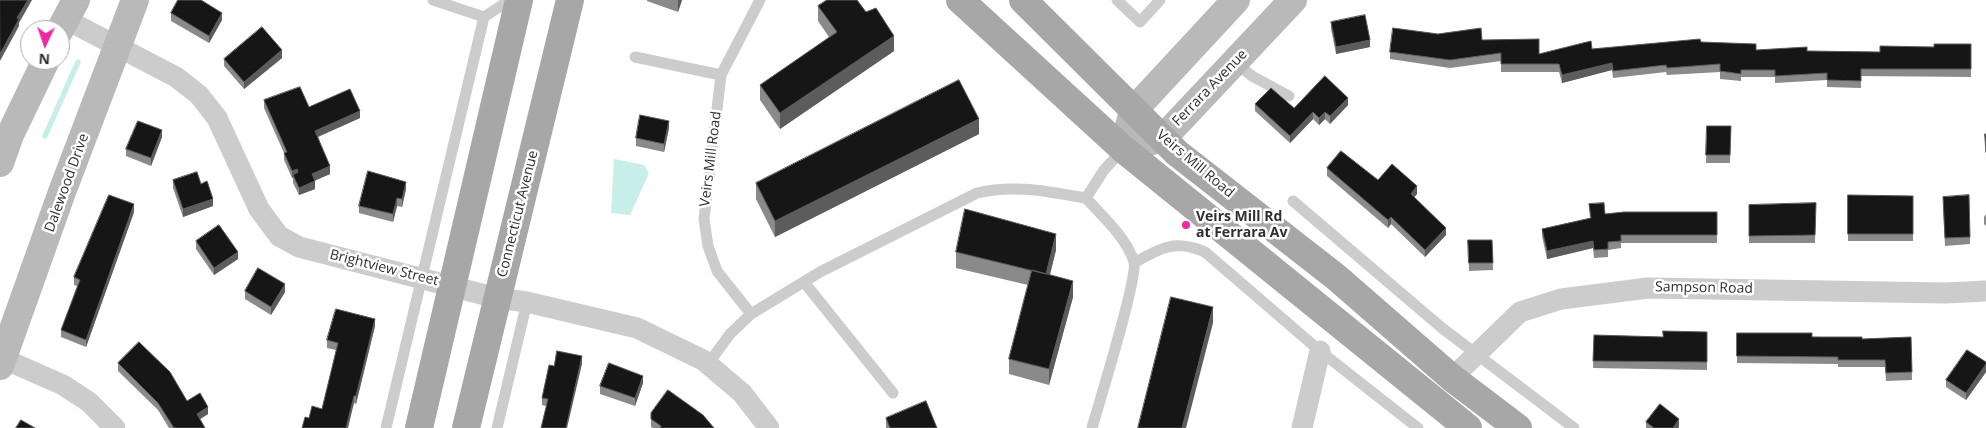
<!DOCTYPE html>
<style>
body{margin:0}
#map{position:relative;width:1986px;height:428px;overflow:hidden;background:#fff;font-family:"Open Sans",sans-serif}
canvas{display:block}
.north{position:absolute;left:20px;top:20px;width:50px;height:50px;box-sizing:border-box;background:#fff;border:1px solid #acacac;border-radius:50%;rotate:183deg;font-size:14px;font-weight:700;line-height:20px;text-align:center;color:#2f2f2f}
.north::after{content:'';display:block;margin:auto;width:18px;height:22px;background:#ef28a1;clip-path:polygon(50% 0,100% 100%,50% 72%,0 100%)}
</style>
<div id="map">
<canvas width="1986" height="428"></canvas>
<div class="north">N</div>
</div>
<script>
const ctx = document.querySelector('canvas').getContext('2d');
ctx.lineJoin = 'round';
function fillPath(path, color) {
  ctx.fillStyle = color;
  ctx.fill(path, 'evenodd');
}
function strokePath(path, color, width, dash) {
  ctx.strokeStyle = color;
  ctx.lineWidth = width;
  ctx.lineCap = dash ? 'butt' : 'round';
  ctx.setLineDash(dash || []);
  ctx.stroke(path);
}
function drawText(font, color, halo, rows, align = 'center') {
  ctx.font = font + ' "Open Sans",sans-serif';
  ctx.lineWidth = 5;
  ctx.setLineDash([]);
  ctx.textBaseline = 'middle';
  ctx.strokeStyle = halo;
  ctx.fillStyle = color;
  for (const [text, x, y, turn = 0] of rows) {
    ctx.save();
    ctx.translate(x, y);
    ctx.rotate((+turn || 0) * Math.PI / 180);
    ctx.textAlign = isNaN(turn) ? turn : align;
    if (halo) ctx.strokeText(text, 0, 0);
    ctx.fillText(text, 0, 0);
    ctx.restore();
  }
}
fillPath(new Path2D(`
 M614,159L644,165L649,173L630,215L611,213Z`), '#c7eee8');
strokePath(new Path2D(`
 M45,136L78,62`), '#c7eee8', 5.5);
strokePath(new Path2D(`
 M433,0L484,17
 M1117,0L1140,22L1160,0
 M635,57L721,75
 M1235,62L1252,76L1289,96
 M1293,201L1442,328L1574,428
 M1134,263C1160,248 1176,239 1205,252L1320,351L1418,428
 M804,282L893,393
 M751,314L717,271L708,246L704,219L721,75L760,0
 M708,364L730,334L751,314L820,272L977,193C1015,184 1049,192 1086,198
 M386,428L484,17L510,0
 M497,428L527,302
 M1092,428C1099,403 1138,278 1134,262C1127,238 1102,216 1086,198L1104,170L1123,149`), '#ccc', 11);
strokePath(new Path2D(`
 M65,19L176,77L199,95L217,118L259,209L279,236L299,247L497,298L527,302L637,328L703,360L742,393L769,428
 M4,359L63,385L89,402L115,428
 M1452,378L1520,312L1561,299L1648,288L1946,293L1986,291
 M1302,428L1320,351`), '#ccc', 21);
strokePath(new Path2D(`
 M1236,0L1133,111L1123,149L1163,138L1293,0
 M60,30L76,0
 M0,163L10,135L46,60
 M0,366L62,192L135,0`), '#b9b9b9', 28);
strokePath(new Path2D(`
 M960,0L1123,149L1468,428
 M1023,0L1177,153L1336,277L1452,378L1518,428
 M419,428L519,0
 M466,428L570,0`), '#a7a7a7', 28);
fillPath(new Path2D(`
 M647,0H682L678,12L647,1Z
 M818,6L894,51L780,129L760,100V85L829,37L818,21Z
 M171,13L222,20L209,43L171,21Z
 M1331,22L1370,47L1336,54L1331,29Z
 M1438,34L1482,40L1539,54L1592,49L1701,42L1756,50L1880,52L1934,47L1971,44V77L1861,76V88L1827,87V80L1775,83V77H1741V81L1720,79V72L1667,75L1666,72L1613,78L1612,70L1562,83L1559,72H1501V61L1450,68L1390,59V52Z
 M282,58L244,89L224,66V59Z
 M264,100L309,107L360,118L318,137L330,174L315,180V189L299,195L293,183V178H292L284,160V153L264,108Z
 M1255,104L1294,108L1348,105L1330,124L1325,119L1319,125L1313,119L1290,143L1255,111Z
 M1707,126H1731L1730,163H1706Z
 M669,128L664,152L636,146V138Z
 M979,134L775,237L756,199V183Z
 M162,137L151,166L126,156V149Z
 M1327,168L1378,180L1417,194L1414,197L1446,235L1425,257L1391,224L1388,228L1327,176Z
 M173,180L201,184L213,206L183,217L173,188Z
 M406,189L402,207L397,206L393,222L359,213V206Z
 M1848,195L1913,196V241H1848Z
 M1816,203L1815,243H1749V205Z
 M1589,204L1605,214L1717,212V243H1621V248L1608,250V257L1594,258L1593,248L1547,259L1542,236V229L1590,218Z
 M1943,204L1970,237V244L1945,246Z
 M134,212L86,347L61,337V330L77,286L74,285V277Z
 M1986,214V226L1984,224V217Z
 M1468,240H1492L1493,270L1469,271Z
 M196,241L238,259L214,275L196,249Z
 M1056,250L1050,275L1073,297L1049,385L1009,374V359L1028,285L956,268V252Z
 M245,291L285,292L271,315L245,299Z
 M375,326L356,404L354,403L309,418L322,409L336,350L327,348V340Z
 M1707,332V370L1593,368L1594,335L1663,337Z
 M1737,333L1862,339L1911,337L1912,380L1886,381L1885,367H1838V364L1737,363Z
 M1986,362V372L1966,400L1946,387V380Z
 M118,363L187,401L208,414L200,419L205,428H169L158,410L118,371Z
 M582,364L546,406L542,405V398L554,366Z
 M643,383L635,406L600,394V386Z
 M651,413L714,428H653L651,427Z
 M886,418L937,428H886Z
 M1646,422L1679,427L1678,428H1646Z`), '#8a8a8a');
fillPath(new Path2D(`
 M28,0H32L19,23V26L0,61V54L17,18Z
 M678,0H682L678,12Z
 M222,13V20L209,43V36Z
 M894,36V51L780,129V113Z
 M1370,40V47L1336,54V47Z
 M282,50V58L244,89V82Z
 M1612,63V70L1562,83V75Z
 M1348,98V105L1330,124V116Z
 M360,111V118L315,138V131Z
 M1313,112V119L1290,143V136Z
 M1325,112V119L1319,125V118Z
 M979,119V134L775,237V221Z
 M669,121V128L664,152V144Z
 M162,130V137L151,166V158Z
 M330,166V174L312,182V174Z
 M297,169V177L293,175V178H292V171Z
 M315,181V189L299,195V188Z
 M406,182V189L402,207V199Z
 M1417,186V194L1411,201V194Z
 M397,198V206L393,222V214Z
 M213,199V206L183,217V209Z
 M134,204V212L86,347V340Z
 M1391,217V224L1388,228V220Z
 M1446,228V235L1425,257V250Z
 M1056,234V250L1046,289V274Z
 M1593,241V248L1547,259V251Z
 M238,252V259L214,275V268Z
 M1073,281V297L1049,385V369Z
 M285,284V292L271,315V307Z
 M1213,307V323L1186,428H1182Z
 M375,319V326L356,404V396Z
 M582,356V364L567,428H566Z
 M1986,364V372L1966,400V393Z
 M643,376V383L635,406V398Z
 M354,396V403L348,428H346Z
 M208,407V414L197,421V414Z
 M1679,419V427L1678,428H1673Z`), '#5c5c5c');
const building = new Path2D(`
 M0,0H28L17,18L19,19L0,54Z
 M178,0H201L222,13L209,36L171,13Z
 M827,0H857L866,12L876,8L894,36L780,113L760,85L837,32L818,6Z
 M1365,15L1370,40L1336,47L1331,22Z
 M262,27L282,50L244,82L224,59Z
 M1393,28L1438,34L1481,28L1482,40L1539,39V54L1591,41L1592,49L1700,39L1701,42L1756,44V50L1807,47V51L1880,52V46L1934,47V44H1971V69H1861V81L1827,80V73L1775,76V70H1741V74L1720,71V64L1667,68L1666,65L1613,71L1612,63L1562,75L1559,64H1501V53L1450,60L1390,52Z
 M1325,76L1348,98L1330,116L1325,112L1319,118L1313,112L1290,136L1255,104L1271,88L1294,108Z
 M959,80L979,119L775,221L756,183Z
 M300,87L309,107L350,89L360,111L315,131L330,166L312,174L315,181L299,188L293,175L298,172L297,169L292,171L284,153L287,152L264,100Z
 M640,115L669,121L664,144L636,138Z
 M138,121L162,130L151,158L126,149Z
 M1707,126H1731L1730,155H1706Z
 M1985,134H1986V152Z
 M1341,151L1378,180L1392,164L1417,186L1411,194L1446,228L1425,250L1391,217L1388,220L1327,168Z
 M368,171L406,182L402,199L397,198L393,214L359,206Z
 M197,172L201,184L207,181L213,199L183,209L173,180Z
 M109,195L134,204L86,340L61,330L80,280L74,277Z
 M1848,195L1913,196V234H1848Z
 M1969,195L1970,237L1945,238L1943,197Z
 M1604,203L1605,214L1624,212H1717V235H1621V241L1608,242V249L1594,250L1593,241L1547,251L1542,229L1591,218L1589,204Z
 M1816,203L1815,235L1749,236V205Z
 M965,209L1056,234L1046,274L956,252Z
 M219,225L238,252L214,268L196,241Z
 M1468,240H1492L1493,263H1469Z
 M258,268L285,284L271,307L245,291Z
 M1032,270L1073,281L1049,369L1009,359Z
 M1171,297L1213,307L1182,428H1138Z
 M336,309L375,319L356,396H354L346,428H302L305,417L309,418L312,406L322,409L338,343L327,340Z
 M1663,331L1707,332V362L1593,361L1594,335L1663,337Z
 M1737,333H1812V337H1862V339L1911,337L1912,372L1886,373L1885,360H1838V357L1737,356Z
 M139,342L170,372L187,401L200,393L208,407L197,414L205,428H176L175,427L174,428L158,403L118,363Z
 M1967,350L1986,362V364L1966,393L1946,380Z
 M557,351L582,356L566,428H541L548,399L542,398L549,365L554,366Z
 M609,363L643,376L635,398L600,386Z
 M668,390L703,415L714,428H660L661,426L651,419V413Z
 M926,401L937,428H890L886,418Z
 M1660,404L1679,419L1673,428H1654L1646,422Z
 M21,420L35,428H16Z`);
fillPath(building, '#161616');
strokePath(building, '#5c5c5c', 1);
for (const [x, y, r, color] of [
 [1186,225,5,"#ef28a1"]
]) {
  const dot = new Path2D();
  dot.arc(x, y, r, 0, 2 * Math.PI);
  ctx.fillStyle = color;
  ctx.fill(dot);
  strokePath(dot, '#fff', 2);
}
drawText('14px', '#2f2f2f', '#fff', [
 ["Ferrara Avenue",1210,88,-46],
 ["Veirs Mill Road",711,159,-83],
 ["Veirs Mill Road",1195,164,40],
 ["Dalewood Drive",67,183,-70],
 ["Connecticut Avenue",518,214,-76],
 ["Brightview Street",384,268,14],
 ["Sampson Road",1704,288,1]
]);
drawText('bold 14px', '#2f2f2f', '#fff', [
 ["Veirs Mill Rd",1196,217],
 ["at Ferrara Av",1196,233]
], 'left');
</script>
